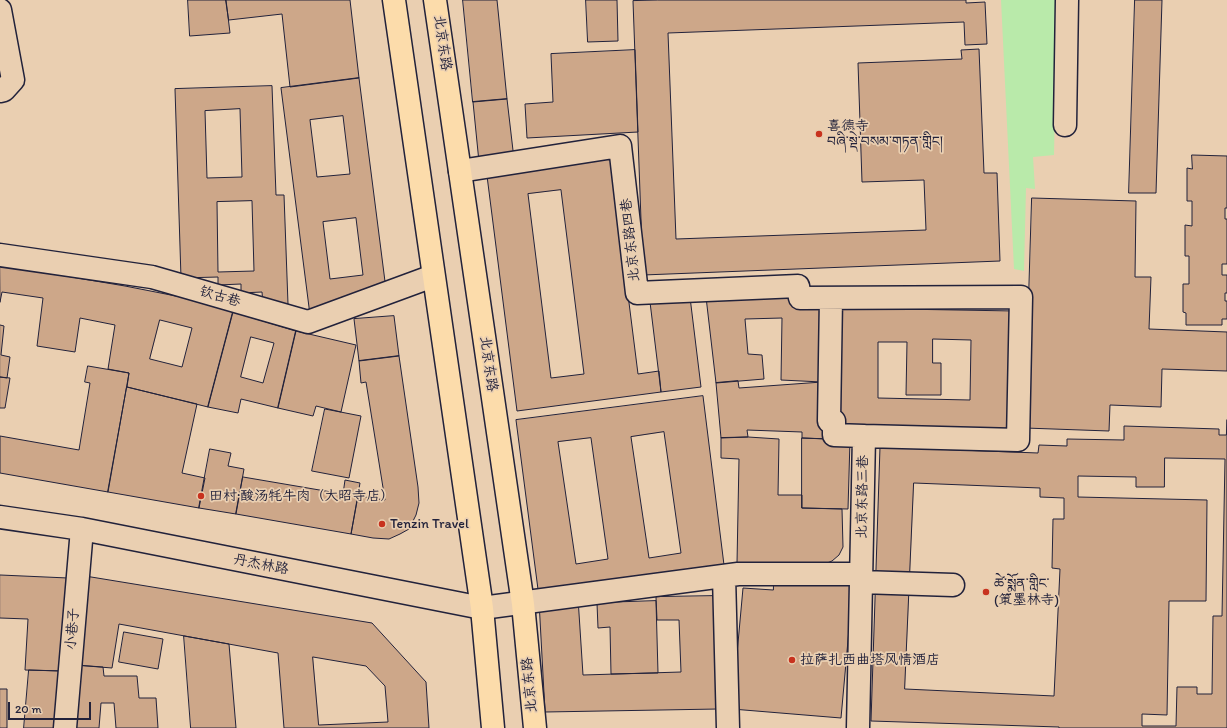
<!DOCTYPE html>
<meta charset="utf-8">
<style>
body{margin:0}
#map{position:relative;width:1227px;height:728px;overflow:hidden;background:#eacfb1;font-family:Itim,sans-serif}
canvas{display:block}
.scale{position:absolute;left:8px;top:702px;width:83px;height:18px;box-sizing:border-box;border:2px solid #22223b;border-top:0;padding-left:5px;font-size:12px;line-height:14px;white-space:nowrap;color:#22223b;-webkit-text-stroke:3px #eacfb1;paint-order:stroke}
</style>
<div id="map">
<canvas width="1227" height="728"></canvas>
<div class="scale">20 m</div>
</div>
<script>
const ctx = document.querySelector('canvas').getContext('2d');
ctx.lineJoin = 'round';
function fillPath(path, color) {
  ctx.fillStyle = color;
  ctx.fill(path, 'evenodd');
}
function strokePath(path, color, width, dash) {
  ctx.strokeStyle = color;
  ctx.lineWidth = width;
  ctx.lineCap = dash ? 'butt' : 'round';
  ctx.setLineDash(dash || []);
  ctx.stroke(path);
}
function drawText(font, color, halo, rows, align = 'center') {
  ctx.font = font + ' Itim,"LXGW WenKai TC","Noto Serif Tibetan",sans-serif';
  ctx.lineWidth = 3.5;
  ctx.setLineDash([]);
  ctx.textBaseline = 'middle';
  ctx.strokeStyle = halo;
  ctx.fillStyle = color;
  for (const [text, x, y, turn = 0] of rows) {
    ctx.save();
    ctx.translate(x, y);
    ctx.rotate((+turn || 0) * Math.PI / 180);
    ctx.textAlign = isNaN(turn) ? turn : align;
    if (halo) ctx.strokeText(text, 0, 0);
    ctx.fillText(text, 0, 0);
    ctx.restore();
  }
}
fillPath(new Path2D(`
 M1001,0H1057L1054,155L1033,157L1035,189L1026,188L1024,271L1014,269Z`), '#b9eaaa');
const building = new Path2D(`
 M188,0H226L230,33L190,36Z
 M226,0H350L359,78L290,87L282,14L229,20Z
 M463,0H497L507,99L473,102Z
 M586,0H617L618,41L588,42Z
 M658,0H966V3L985,2L987,44L965,45L964,22L668,33L676,239L926,230L924,180L862,182L858,63L962,59L961,50L979,49L984,173H997L1000,261L643,275L633,1Z
 M1135,0H1162L1156,193H1129Z
 M635,50L638,132L527,138L525,104L553,102L551,54Z
 M359,78L388,305L310,315L281,88ZM343,116L350,174L317,177L310,120ZM356,218L363,275L330,279L323,222Z
 M272,86L276,195H284L288,304H263L262,292L241,293V284L218,285V277L181,278L175,89ZM240,109L242,177L207,178L205,111ZM252,201L254,271L218,272L217,202Z
 M507,99L514,159L479,162L473,102Z
 M610,152L638,374L659,371L661,392L517,411L486,168ZM561,190L584,374L551,378L528,194Z
 M1192,155L1227,156V208H1225V219H1227V264H1222V275H1227V293H1225V301H1227V319H1222V325H1186V313L1183,312V284H1189V256H1185V225L1192,226V201H1187V168L1192,169Z
 M1032,198L1136,201L1135,277H1151L1149,329L1227,332V371L1162,369L1161,407L1110,405L1109,431L1025,428Z
 M0,265L125,286L186,298L233,312L208,407L127,387L129,373L108,369L115,325L80,318L75,352L37,346L43,298L2,292L0,302ZM160,320L192,328L182,367L150,359Z
 M793,294L827,303L822,382L781,380L782,318L745,319L748,354L762,355L764,379L716,383L706,297Z
 M690,297L701,387L661,392L650,302Z
 M839,308L1015,311L1014,434L837,431ZM933,339L971,340L970,400L878,398V342H907L906,395H941V363H933Z
 M233,312L296,331L278,408L241,399L238,413L208,407ZM251,337L274,343L263,383L241,377Z
 M394,316L399,356L359,361L354,319Z
 M0,325L4,326L1,355L10,357L7,378L0,377Z
 M296,331L356,345L341,412L316,406L313,416L278,408Z
 M399,356L418,487L419,503L416,515L409,529L400,534L389,539L373,538L351,534L358,496L385,500L366,382L361,383L359,361Z
 M88,366L129,373L108,492L0,473V436L79,450L90,383L85,382Z
 M0,377L10,378L5,408H0Z
 M738,381L739,388L822,382L831,439L802,438V432L747,430L748,437L721,438L716,383Z
 M127,387L197,404L182,473L205,478L199,508L108,492Z
 M703,396L725,573L539,597L516,420ZM664,432L681,553L649,558L631,437ZM591,438L608,559L576,564L558,442Z
 M325,409L361,416L349,478L312,471Z
 M1227,420V728H1059V727L871,721L880,447L1038,453L1039,445L1067,446V439L1124,440V426L1219,429V435H1226ZM1165,458L1225,459L1222,616H1213L1212,694H1197V687H1177L1176,726H1142V714L1167,715L1169,601H1206L1207,500L1078,497V476L1136,477V487H1164ZM914,483L1040,488V497L1064,498V519H1053L1052,568L1060,569L1054,696L905,689Z
 M748,437L779,439L778,495H802V508L842,509L843,547L839,555L832,561L822,565L737,563L739,459L721,458V438Z
 M802,438L850,440L848,509L802,508Z
 M210,449L231,453L228,466L244,469L236,514L199,508Z
 M243,477L343,494L345,480L360,483L351,534L236,514Z
 M0,575L68,578L62,671L25,670L28,619L0,618Z
 M85,576L372,623L426,682L429,728H284L278,653L119,624L112,668L75,665ZM313,657L366,666L385,686L388,722L319,725Z
 M774,578L853,585L841,718L732,709L743,588L773,590Z
 M715,596L718,709L545,712L539,601L578,598L583,675L681,672L679,620H657L656,597Z
 M656,601L658,673L611,674L610,627L598,628L597,603Z
 M124,632L163,639L158,669L119,662Z
 M184,636L229,644L236,728H191Z
 M75,665L103,667L104,676H137L139,698H156L158,728H116L114,703H101L99,728H71Z
 M29,670L62,671L57,728H24Z
 M0,689H7V728H0Z`);
fillPath(building, '#cda789');
strokePath(building, '#22223b', 1);
const minor = new Path2D(`
 M0,10L13,80L4,90L0,91
 M1065,125L1067,0
 M460,171L620,146L637,293L798,286L800,298L1021,297L1018,440L864,436
 M0,255L152,277L308,322L433,276
 M831,298L829,421H834V435L864,436L858,728
 M0,517L82,529L482,608L738,574H861
 M724,576L728,728
 M861,582L953,585
 M65,728L82,529`);
const major = new Path2D(`
 M394,0L482,608L493,728
 M435,0L523,604L535,728`);
strokePath(minor, '#22223b', 25);
strokePath(major, '#22223b', 25);
strokePath(minor, '#eacfb1', 22);
strokePath(major, '#fcdcab', 22);
for (const [x, y, r, color] of [
 [819,134,4,"#c8321e"],
 [201,496,4,"#c8321e"],
 [382,524,4,"#c8321e"],
 [986,592,4,"#c8321e"],
 [792,660,4,"#c8321e"]
]) {
  const dot = new Path2D();
  dot.arc(x, y, r, 0, 2 * Math.PI);
  ctx.fillStyle = color;
  ctx.fill(dot);
  strokePath(dot, '#eacfb1', 1.5);
}
drawText('14px', '#22223b', '#eacfb1', [
 ["北京东路",442,43,82],
 ["北京东路四巷",631,240,-96],
 ["钦古巷",220,297,16],
 ["北京东路",488,364,82],
 ["北京东路三巷",863,497,-89],
 ["丹杰林路",261,565,11],
 ["小巷子",73,629,-85],
 ["北京东路",530,685,-95]
]);
drawText('14px', '#22223b', '#eacfb1', [
 ["喜德寺",827,126],
 ["བཞི་སྡེ་བསམ་གཏན་གླིང།",827,142],
 ["田村·酸汤牦牛肉（大昭寺店）",209,496],
 ["Tenzin Travel",390,524],
 ["ཚེ་སྨོན་གླིང་",994,584],
 ["(策墨林寺)",994,600],
 ["拉萨扎西曲塔风情酒店",800,660]
], 'left');
</script>
